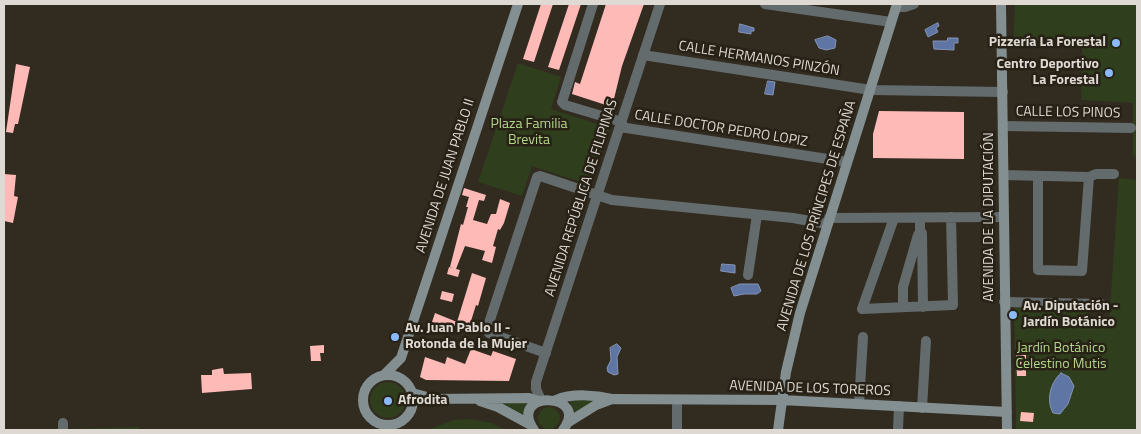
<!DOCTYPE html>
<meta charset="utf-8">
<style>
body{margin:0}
#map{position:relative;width:1141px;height:434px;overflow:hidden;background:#312b20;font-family:"Titillium Web",sans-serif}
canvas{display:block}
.frame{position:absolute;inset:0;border:5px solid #dedad3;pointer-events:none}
</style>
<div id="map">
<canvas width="1141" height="434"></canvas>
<div class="frame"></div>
</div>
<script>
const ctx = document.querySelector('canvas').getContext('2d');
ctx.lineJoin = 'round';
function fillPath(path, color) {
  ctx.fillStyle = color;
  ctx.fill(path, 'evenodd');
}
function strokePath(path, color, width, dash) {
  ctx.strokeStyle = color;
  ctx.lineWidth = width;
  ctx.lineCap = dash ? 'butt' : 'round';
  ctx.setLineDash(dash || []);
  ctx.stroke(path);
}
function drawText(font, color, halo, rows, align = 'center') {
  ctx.font = font + ' "Titillium Web",sans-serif';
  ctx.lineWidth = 5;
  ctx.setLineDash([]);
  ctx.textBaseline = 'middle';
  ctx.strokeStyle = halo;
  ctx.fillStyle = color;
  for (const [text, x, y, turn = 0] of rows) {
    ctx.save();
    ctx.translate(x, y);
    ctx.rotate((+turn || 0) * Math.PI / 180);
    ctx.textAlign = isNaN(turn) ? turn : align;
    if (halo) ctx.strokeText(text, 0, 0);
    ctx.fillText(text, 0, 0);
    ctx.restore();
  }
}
fillPath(new Path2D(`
 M1015,4H1137V162L1133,154V103L1081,100L1082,47L1013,44Z
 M518,63L561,77L551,109L610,128L590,185L532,166L522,196L478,182Z
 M1119,178L1137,180V430H1016L1014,305H1028V311H1089L1092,319L1109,320Z
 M370 400a18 18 0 1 1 36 0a18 18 0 1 1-36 0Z
 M569,400H594L595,402L575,412Z
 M500,402H527L522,417Z
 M538 418a11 11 0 1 1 22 0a11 11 0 1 1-22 0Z
 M470,419L492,423L505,430H427L454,420Z
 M139,427V430H70V429Z`), '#2f3e1d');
const water = new Path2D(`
 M938,23L939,26L936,28L938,32L928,37L925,30Z
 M740,24L754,28V31H751V34L739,32Z
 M828,36L836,40L835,48L826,50L819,48L815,40Z
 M948,38H958V43H954V50L934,49L933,41H947Z
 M768,81L775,82L773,95L765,94Z
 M722,264L735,265V273L721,271Z
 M740,284H758L761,291L757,294H744L734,296L731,288Z
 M617,344L621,348L617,357L618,374L614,375L608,372L607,368L611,360L610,348Z
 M1061,373L1069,377L1074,386L1068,404L1060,414L1053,413C1046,400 1050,383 1061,373Z`);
fillPath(water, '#5f76a5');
strokePath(water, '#8594b3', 1);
fillPath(new Path2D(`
 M541,4H553L534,62L523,59Z
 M569,4H581L559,70L548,67Z
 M606,4H644L622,66L612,107L572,94L575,82L580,84Z
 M16,64L30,67L18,124H15L13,133L6,132Z
 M879,111L964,112V159L873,158V134Z
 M4,174L16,175L14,196L18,197L13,223L4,221Z
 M464,188L486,195L484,201L479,200L473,220L487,224L491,214H496L500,199L510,203L504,223L500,230L498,229L493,246L496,247L492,263L482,260L485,251L465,246L456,269L450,267L461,224L463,225L468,207H466L469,197L462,195Z
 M449,267L460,270L458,277L447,274Z
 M472,273L486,278L478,306L476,305L471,321L474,322L472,327L476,329L474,334L432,322L435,313L457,322Z
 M442,291L454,294L452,302L440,299Z
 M324,345V353H320L321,361H311L310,346Z
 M471,349L491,356L493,351L516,359L509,381L426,380L420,377L425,357L445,364L447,357L465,364Z
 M1016,355H1026V376H1017Z
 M223,368L224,374L251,373L252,389L202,393L201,375H212V370Z
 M1021,412L1034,413L1033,422L1020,421Z`), '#febab7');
strokePath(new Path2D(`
 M1002,40H1013`), '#646b6d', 5.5);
strokePath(new Path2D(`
 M593,4L562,102L565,105L622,122
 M765,4L891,22
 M897,7H905L914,4
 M643,55L871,90L1003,92
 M1004,126L1131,128
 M620,127L847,162
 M1004,175L1089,177L1096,174H1114
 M1038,176V270L1082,271L1089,177
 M829,218L1004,217
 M894,218L862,309L953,305L951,217
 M920,218V232L922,233L923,307
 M748,275L757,215
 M1004,302L1101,304
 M903,307V287L918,235
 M546,353L489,333L487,329L537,177L540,176L612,200L793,218L827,224
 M541,400L536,389V382L660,4
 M859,404L863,337
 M922,408L926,341
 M63,430V423
 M677,430V406
 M898,430L899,406`), '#646b6d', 10);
strokePath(new Path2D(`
 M1001,4L1007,430
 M363 400a25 25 0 1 1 50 0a25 25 0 1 1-50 0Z
 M384,375L401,358L518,4
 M412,393L435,399L529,398L539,401
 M556,400C572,393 596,395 613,399L782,400L1007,412
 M480,401L498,407L531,425
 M567,423L596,405L612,399
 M534,430C506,389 592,392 563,430
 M778,430L786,372L800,313L897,4`), '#838f91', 10);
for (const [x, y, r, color] of [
 [1116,43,5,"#8abafc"],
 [1109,73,5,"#8abafc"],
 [1013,315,5,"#8abafc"],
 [395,337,5,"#8abafc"],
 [388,401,5,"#8abafc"]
]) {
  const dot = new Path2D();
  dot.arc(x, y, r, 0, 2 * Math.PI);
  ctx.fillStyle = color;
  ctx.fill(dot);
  strokePath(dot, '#272116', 2);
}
drawText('bold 14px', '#dedad3', '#272116', [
 ["Pizzería La Forestal",1106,43,"right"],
 ["Centro Deportivo",1099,65,"right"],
 ["La Forestal",1099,81,"right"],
 ["Av. Diputación -",1023,307],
 ["Jardín Botánico",1023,323],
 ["Av. Juan Pablo II -",405,329],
 ["Rotonda de la Mujer",405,345],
 ["Afrodita",398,401]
], 'left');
drawText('14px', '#dedad3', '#272116', [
 ["CALLE HERMANOS PINZÓN",759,59,9],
 ["CALLE LOS PINOS",1068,113,1],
 ["CALLE DOCTOR PEDRO LOPIZ",721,129,9],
 ["AVENIDA DE JUAN PABLO II",446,176,-72],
 ["AVENIDA REPÚBLICA DE FILIPINAS",582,198,-72],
 ["AVENIDA DE LOS PRÍNCIPES DE ESPAÑA",817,216,-73],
 ["AVENIDA DE LA DIPUTACIÓN",990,217,-90],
 ["AVENIDA DE LOS TOREROS",810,389,2]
]);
drawText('14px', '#b2d78a', '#272116', [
 ["Plaza Familia",529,125],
 ["Brevita",529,141],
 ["Jardín Botánico",1061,349],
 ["Celestino Mutis",1061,365]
]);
</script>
